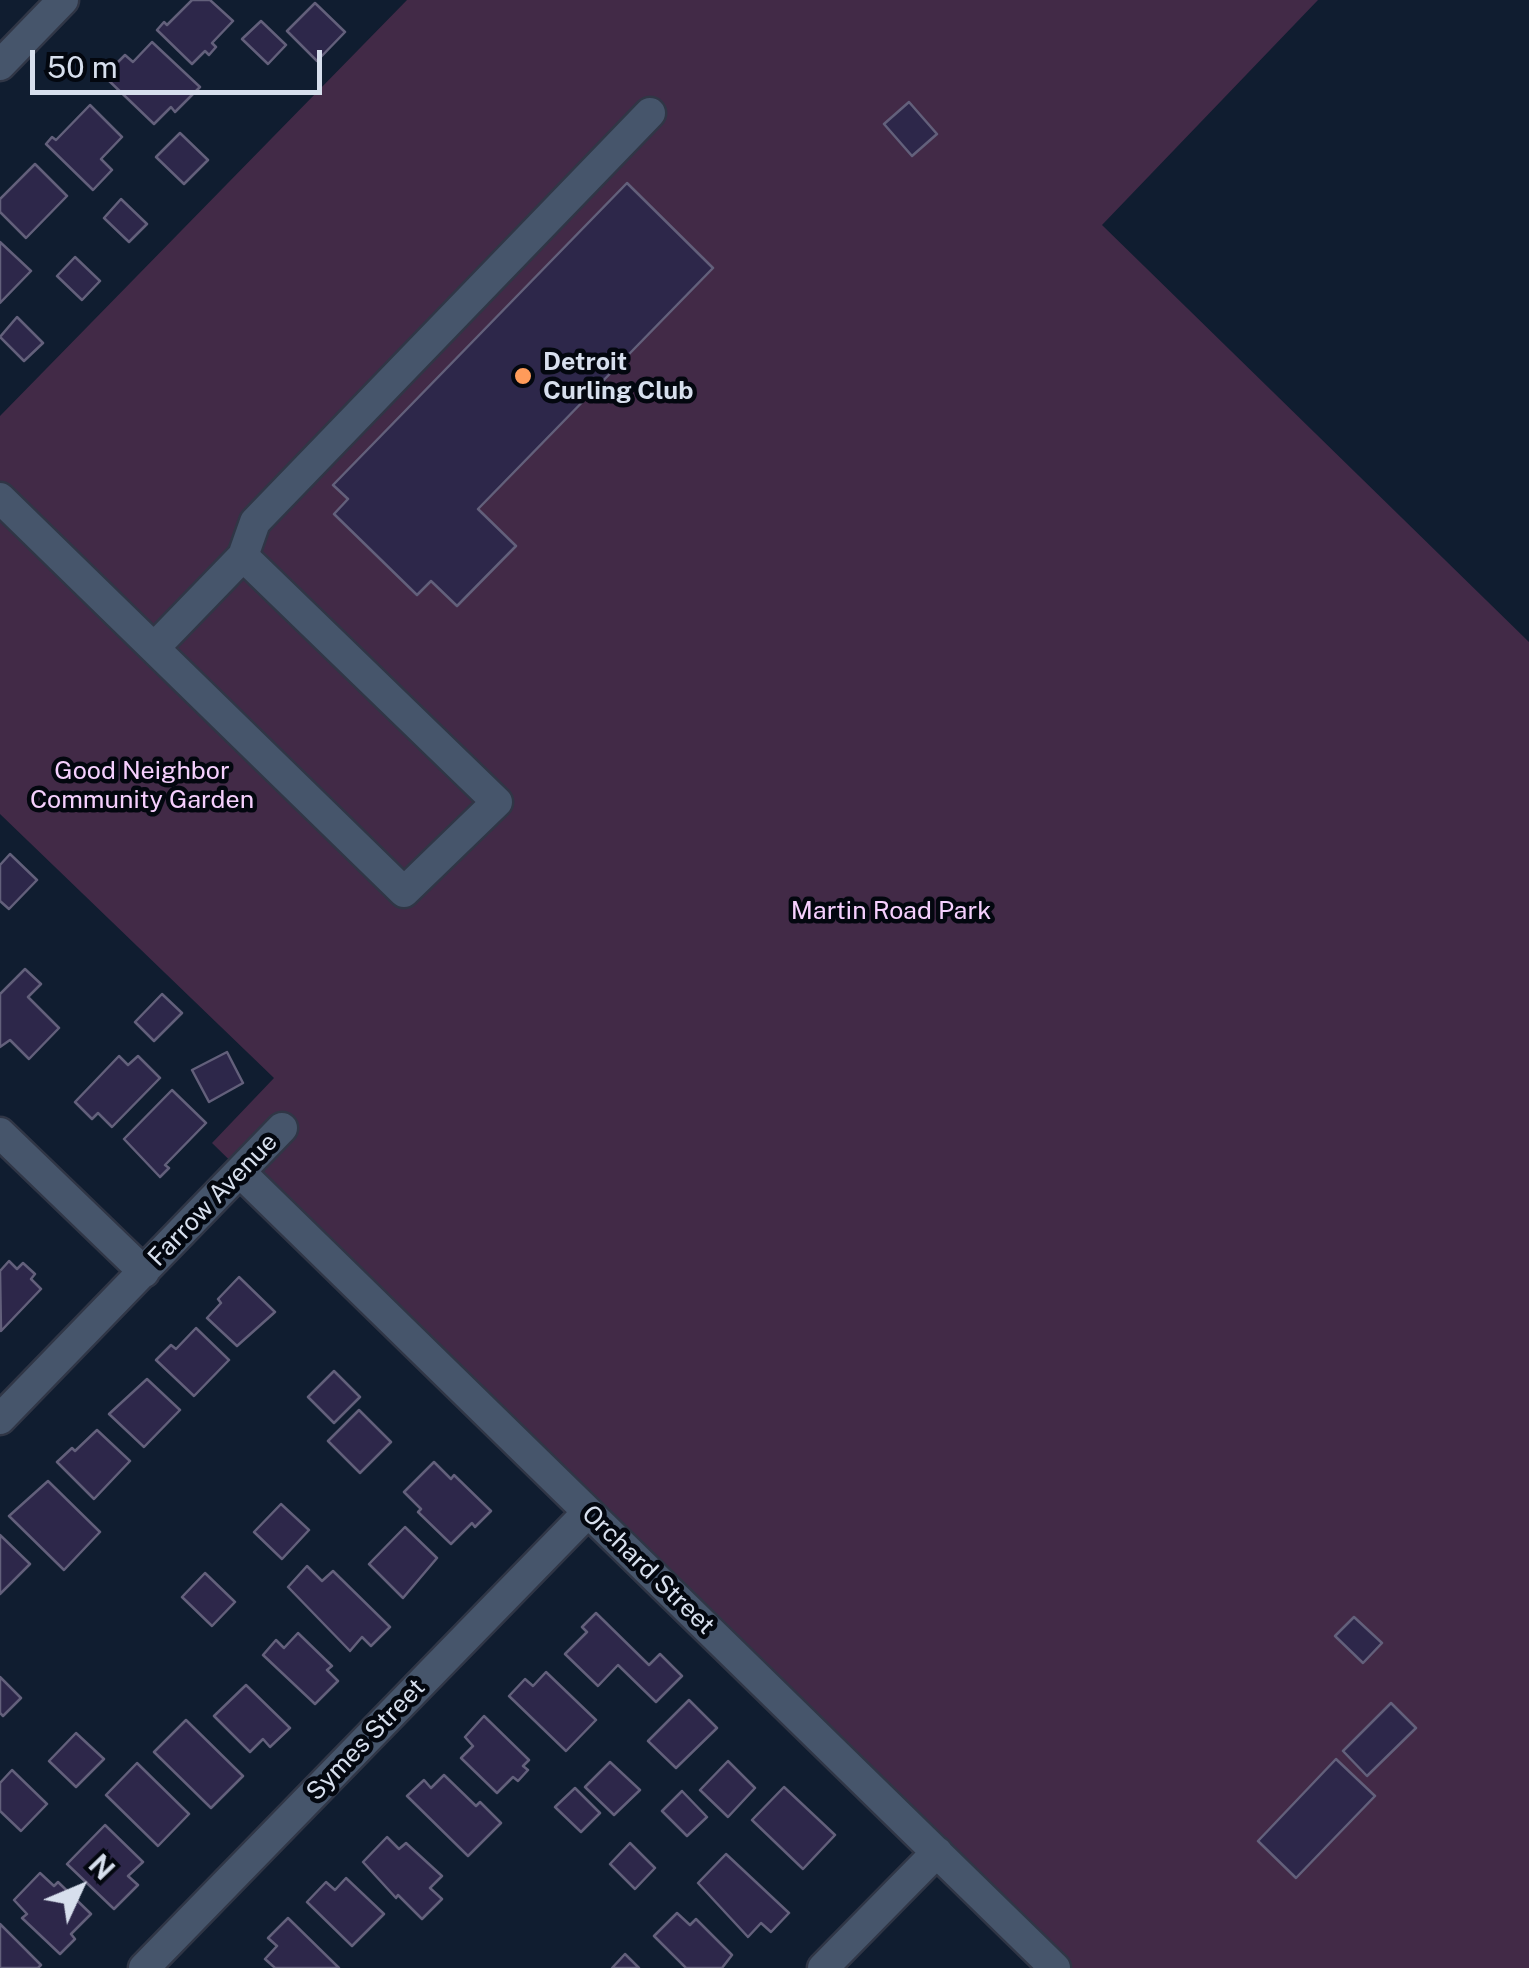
<!DOCTYPE html>
<style>
body{margin:0}
#map{position:relative;width:1529px;height:1968px;overflow:hidden;background:#101d30;font-family:"Public Sans",sans-serif}
canvas{display:block}
.north{position:absolute;left:30px;top:1838px;width:100px;height:100px;-webkit-text-stroke:8px #03070f;paint-order:stroke;rotate:46deg;font-size:28px;font-weight:700;line-height:40px;text-align:center;color:#d7dfed}
.north::after{content:'';display:block;margin:auto;width:35px;height:45px;background:#d7dfed;clip-path:polygon(50% 0,100% 100%,50% 72%,0 100%)}
.scale{position:absolute;left:30px;top:50px;width:292px;height:45px;box-sizing:border-box;border:5px solid #d7dfed;border-top:0;padding-left:12px;font-size:30px;line-height:35px;white-space:nowrap;color:#d7dfed;-webkit-text-stroke:8px #03070f;paint-order:stroke}
</style>
<div id="map">
<canvas width="1529" height="1968"></canvas>
<div class="north">N</div>
<div class="scale">50 m</div>
</div>
<script>
const ctx = document.querySelector('canvas').getContext('2d');
ctx.lineJoin = 'round';
function fillPath(path, color) {
  ctx.fillStyle = color;
  ctx.fill(path, 'evenodd');
}
function strokePath(path, color, width, dash) {
  ctx.strokeStyle = color;
  ctx.lineWidth = width;
  ctx.lineCap = dash ? 'butt' : 'round';
  ctx.setLineDash(dash || []);
  ctx.stroke(path);
}
function drawText(font, color, halo, rows, align = 'center') {
  ctx.font = font + ' "Public Sans",sans-serif';
  ctx.lineWidth = 9;
  ctx.setLineDash([]);
  ctx.textBaseline = 'middle';
  ctx.strokeStyle = halo;
  ctx.fillStyle = color;
  for (const [text, x, y, turn = 0] of rows) {
    ctx.save();
    ctx.translate(x, y);
    ctx.rotate((+turn || 0) * Math.PI / 180);
    ctx.textAlign = isNaN(turn) ? turn : align;
    if (halo) ctx.strokeText(text, 0, 0);
    ctx.fillText(text, 0, 0);
    ctx.restore();
  }
}
fillPath(new Path2D(`
 M407,0H1318L1102,225L1529,642V1968H1057L212,1143L274,1078L0,814V416Z`), '#422a47');
const building = new Path2D(`
 M192,0H210L233,21L212,43L216,47L209,55L205,51L192,64L157,30L164,22L167,25Z
 M315,3L345,32L317,61L287,31Z
 M261,21L286,45L268,64L242,39Z
 M152,42L200,87L175,112L171,107L154,124L104,76L125,55L133,62Z
 M909,102L937,134L912,156L884,124Z
 M90,105L122,137L101,159L112,170L93,190L46,144L52,137L56,140Z
 M180,133L208,160L184,184L156,157Z
 M35,164L67,196L26,238L0,212V199Z
 M627,183L713,268L478,509L516,546L457,606L431,581L417,595L334,514L348,499L333,485Z
 M121,199L147,224L129,242L104,218Z
 M0,242L31,271L0,303Z
 M75,257L100,281L82,300L57,276Z
 M17,317L43,343L24,361L0,337Z
 M10,854L37,880L9,909L0,901V865Z
 M25,969L41,984L28,997L59,1028L29,1059L10,1040L0,1047V994Z
 M162,994L182,1013L154,1041L135,1022Z
 M227,1052L243,1083L209,1102L192,1070Z
 M119,1056L128,1065L138,1056L160,1078L112,1127L98,1113L92,1119L75,1102Z
 M172,1090L206,1123L165,1165L169,1168L160,1177L124,1139Z
 M9,1261L17,1269L23,1263L35,1274L31,1279L41,1289L1,1331L0,1271Z
 M239,1277L275,1312L237,1346L207,1318L221,1303L218,1299Z
 M196,1328L229,1360L194,1396L156,1360L171,1345L176,1349Z
 M334,1371L360,1397L334,1423L308,1397Z
 M147,1379L180,1410L144,1447L109,1414Z
 M359,1410L391,1442L360,1473L328,1441Z
 M97,1430L130,1461L94,1499L57,1462L72,1448L75,1451Z
 M434,1462L451,1479L454,1475L491,1511L475,1527L472,1523L451,1544L418,1512L421,1509L404,1492Z
 M48,1481L100,1532L64,1570L9,1516Z
 M281,1504L309,1530L282,1559L254,1532Z
 M405,1527L437,1558L403,1598L369,1564Z
 M0,1535L30,1564L0,1594Z
 M307,1566L322,1581L333,1571L390,1627L371,1646L362,1637L350,1651L288,1587Z
 M205,1573L235,1602L212,1626L182,1597Z
 M596,1613L649,1665L660,1654L682,1676L656,1702L618,1665L598,1686L565,1654L587,1632L582,1627Z
 M1354,1617L1382,1643L1363,1663L1335,1636Z
 M298,1633L332,1666L327,1670L338,1681L315,1704L263,1655L276,1640L284,1648Z
 M546,1672L596,1720L566,1751L509,1696L525,1679L533,1686Z
 M0,1677L21,1698L3,1716L0,1713Z
 M246,1685L290,1728L270,1747L263,1739L250,1752L214,1716Z
 M689,1700L717,1728L676,1768L648,1741Z
 M1391,1703L1416,1728L1367,1776L1343,1751Z
 M484,1716L529,1760L523,1766L528,1770L518,1781L513,1777L497,1793L461,1758L473,1746L465,1737Z
 M186,1720L243,1776L211,1808L154,1752Z
 M76,1733L104,1759L76,1787L49,1761Z
 M1336,1759L1375,1796L1296,1878L1258,1841Z
 M728,1761L755,1788L728,1817L700,1790Z
 M610,1762L640,1790L614,1815L585,1787Z
 M137,1763L189,1814L158,1846L106,1795Z
 M12,1770L47,1804L21,1831L0,1811V1783Z
 M444,1775L476,1806L480,1802L501,1823L468,1856L407,1796L424,1780L431,1788Z
 M784,1787L835,1835L803,1869L752,1820Z
 M575,1788L600,1813L581,1832L555,1807Z
 M682,1791L707,1817L687,1836L662,1811Z
 M105,1825L143,1862L128,1876L138,1885L114,1909L67,1864Z
 M387,1837L399,1849L406,1843L442,1876L430,1888L442,1899L422,1919L398,1895L396,1898L363,1862Z
 M630,1843L655,1868L635,1889L610,1864Z
 M726,1854L789,1913L771,1932L761,1923L748,1937L698,1883Z
 M40,1873L54,1886L58,1882L91,1914L71,1934L75,1939L60,1954L22,1918L27,1914L14,1900Z
 M346,1878L384,1914L352,1946L307,1902L326,1882L335,1890Z
 M677,1913L690,1925L696,1919L732,1955L722,1968H686L654,1936Z
 M288,1918L339,1968H275L265,1959L277,1946L268,1938Z
 M0,1924L41,1965L38,1968H0Z
 M625,1954L639,1968H612Z`);
fillPath(building, '#2d274a');
strokePath(building, '#63607b', 2.5);
const minor = new Path2D(`
 M0,65L63,0
 M0,498L404,892L497,802L243,556L154,648
 M243,556L255,522L650,113
 M0,1133L144,1272
 M240,1172L1055,1968
 M0,1419L282,1128
 M144,1968L588,1512
 M823,1968L937,1852`);
strokePath(minor, '#303646', 35);
strokePath(minor, '#46556b', 30);
for (const [x, y, r, color] of [
 [523,376,10,"#ff9b5a"]
]) {
  const dot = new Path2D();
  dot.arc(x, y, r, 0, 2 * Math.PI);
  ctx.fillStyle = color;
  ctx.fill(dot);
  strokePath(dot, '#03070f', 4);
}
drawText('bold 25px', '#d7dfed', '#03070f', [
 ["Detroit",543,362],
 ["Curling Club",543,391]
], 'left');
drawText('25px', '#f6d0fe', '#03070f', [
 ["Good Neighbor",142,771],
 ["Community Garden",142,800],
 ["Martin Road Park",891,911]
]);
drawText('25px', '#d7dfed', '#03070f', [
 ["Farrow Avenue",213,1200,-46],
 ["Orchard Street",648,1570,44],
 ["Symes Street",366,1740,-46]
]);
</script>
